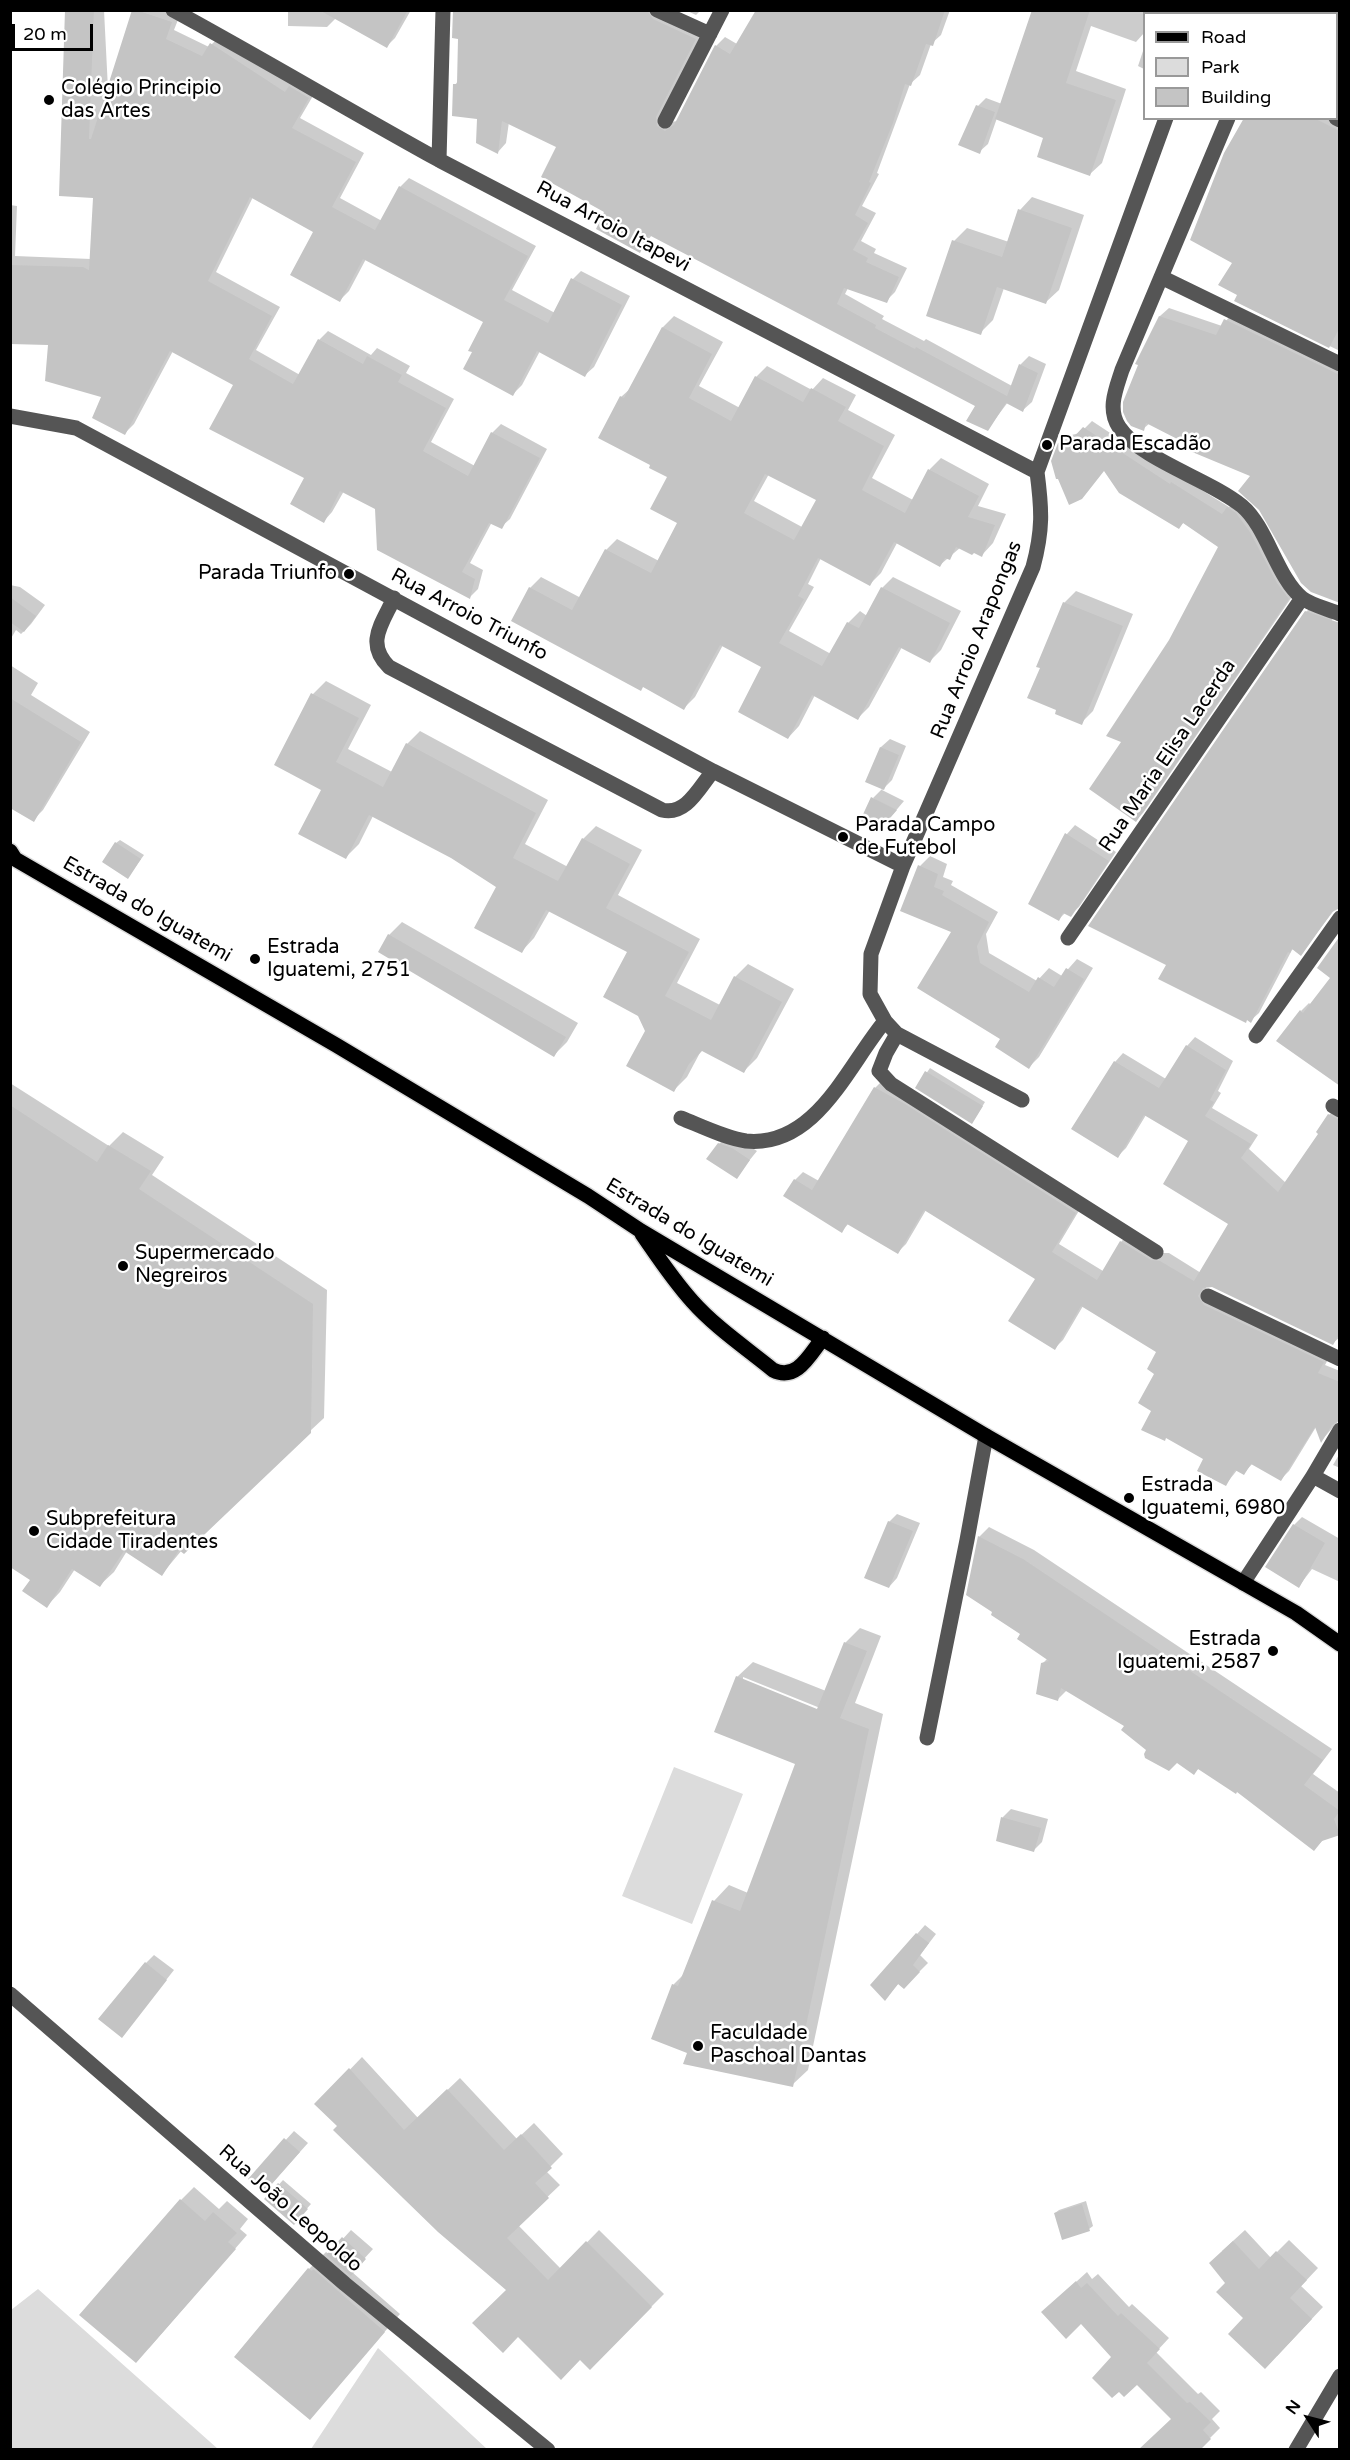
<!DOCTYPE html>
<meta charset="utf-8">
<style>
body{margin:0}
#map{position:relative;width:1350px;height:2460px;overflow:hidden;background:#fff;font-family:"Varela Round",sans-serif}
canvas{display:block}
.frame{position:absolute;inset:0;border:12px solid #000;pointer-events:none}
.legend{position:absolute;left:1143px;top:12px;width:195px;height:108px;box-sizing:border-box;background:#fff;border:2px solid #999;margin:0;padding:8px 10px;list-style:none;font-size:18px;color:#000}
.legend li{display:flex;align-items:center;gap:12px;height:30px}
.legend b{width:30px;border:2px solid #999}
.north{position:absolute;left:1278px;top:2388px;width:60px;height:60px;-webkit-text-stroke:4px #fff;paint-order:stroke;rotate:306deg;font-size:16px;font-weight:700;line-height:24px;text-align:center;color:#000}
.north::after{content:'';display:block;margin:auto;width:21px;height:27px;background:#000;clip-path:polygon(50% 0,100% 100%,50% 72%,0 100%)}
.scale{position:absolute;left:12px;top:24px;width:81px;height:27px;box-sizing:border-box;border:3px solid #000;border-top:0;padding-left:8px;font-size:18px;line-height:21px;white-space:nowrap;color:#000;-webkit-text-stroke:4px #fff;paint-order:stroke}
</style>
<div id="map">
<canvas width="1350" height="2460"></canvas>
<div class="frame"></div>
<ul class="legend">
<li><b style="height:8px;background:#000"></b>Road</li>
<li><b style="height:16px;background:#dcdcdc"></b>Park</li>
<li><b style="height:16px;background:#c4c4c4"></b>Building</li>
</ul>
<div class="north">N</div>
<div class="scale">20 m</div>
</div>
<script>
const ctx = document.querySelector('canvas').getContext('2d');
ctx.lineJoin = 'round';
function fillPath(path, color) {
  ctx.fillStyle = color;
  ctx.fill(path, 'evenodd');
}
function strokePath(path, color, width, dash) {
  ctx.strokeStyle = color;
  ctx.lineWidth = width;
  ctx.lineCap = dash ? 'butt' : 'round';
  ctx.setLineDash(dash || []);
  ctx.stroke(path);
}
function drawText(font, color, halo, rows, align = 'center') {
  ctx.font = font + ' "Varela Round",sans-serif';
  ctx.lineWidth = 5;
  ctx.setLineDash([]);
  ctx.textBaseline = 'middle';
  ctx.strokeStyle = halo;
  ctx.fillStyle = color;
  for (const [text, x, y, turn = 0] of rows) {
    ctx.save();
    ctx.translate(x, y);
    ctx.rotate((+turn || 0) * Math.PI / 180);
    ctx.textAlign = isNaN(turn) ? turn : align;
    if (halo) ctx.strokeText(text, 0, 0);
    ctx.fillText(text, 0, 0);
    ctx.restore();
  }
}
fillPath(new Path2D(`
 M674,1767L743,1794L692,1924L622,1896Z
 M38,2289L218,2449H11V2310Z
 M378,2348L487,2449H311Z`), '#dcdcdc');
fillPath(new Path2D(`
 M66,10H104L108,89L134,10H179L181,12L174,30L209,47L220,36L317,89L300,118L364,153L340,198L382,221L400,187L409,178L536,246L512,290L555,313L573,279L581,271L630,296L594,367L585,375L540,351L522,385L513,394L485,321L366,259L349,291L340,300L315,231L253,197L216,272L280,307L256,350L300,375L319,340L328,331L371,355L377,348L410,366L406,373L454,399L431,442L475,466L492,433L501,424L547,449L510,519L501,527L492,522L470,563L483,570L478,589L470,597L377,508L344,491L332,512L324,521L306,478L235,384L173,351L134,424L125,433L103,396L49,344L10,342V205L17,206L15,256L91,259L94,196Z
 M288,10H411L395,38L387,46L336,18L327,27L288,26Z
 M454,10H662L704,29L670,122L678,121L716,46L725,37L737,44L757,10H950L941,35L931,44L920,75L910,84L877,173L879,174L862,206L876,213L861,241L876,249L874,253L907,268L895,292L886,301L848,288L845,294L884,316L882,319L924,341L926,339L1012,386L1020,365L1029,356L1046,364L1032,402L1023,410L1008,402L987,430L978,405L652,235L639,251L606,211L558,146L509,122L506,143L498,152L478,118L455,85L458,81L460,38Z
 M685,10H701L696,15Z
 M1034,10H1154L1153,14H1144V33L1136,42L1091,26L1076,71L1126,89L1102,163L1090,174L1045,137L997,118L988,144L979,152L978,106L986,98L1002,104Z
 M1340,10V109L1336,107L1335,14Z
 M1144,48V69L1138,66Z
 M1245,118H1340V351L1236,301L1239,295L1234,262Z
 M1032,197L1084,215L1059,290L1046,302L1004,288L993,320L980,333L954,241L967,228L1009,242L1020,210Z
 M1169,308L1222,326L1234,311L1340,363V602L1252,475L1150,423L1143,429L1140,364L1137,363L1160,316Z
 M674,316L723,342L699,386L740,408L756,377L767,366L812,390L823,378L856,395L848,410L895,435L872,478L913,500L930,469L941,458L989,484L978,506L1006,514L993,543L982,555L961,547L940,565L897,543L881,573L870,584L821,558L808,584L814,587L789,631L831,654L848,623L860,611L867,616L882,588L893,577L961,611L941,650L930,661L902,647L869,707L858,718L815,695L799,726L788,738L763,667L723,645L695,697L684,708L530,588L541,577L581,598L606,550L617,539L659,561L679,523L669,477L652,465L621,397L631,388L663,327ZM769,474L818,500L802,527L754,501Z
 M1092,421L1177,477L1179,476L1229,507L1235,501L1296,591L1143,813L1136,820L1124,741L1170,640L1220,546L1184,522L1179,527L1104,470L1059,444L1067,436L1080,433Z
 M10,585L20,587L45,605L31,624L21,634L16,630L10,640Z
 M1076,591L1133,614L1093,711L1081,723L1058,709L1042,667L1064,603Z
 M1314,604L1337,612L1329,625L1335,909L1301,954L1294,948L1292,950L1259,1013L1250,1021L1168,964L1306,612Z
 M10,665L38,683L31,695L90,732L43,810L33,820L10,806Z
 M326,681L371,705L348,749L392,772L407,744L420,731L548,800L525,844L568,867L583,839L596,826L642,850L618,895L700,939L677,983L720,1005L735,977L748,964L794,989L757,1058L744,1071L702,1049L687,1077L674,1090L647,1031L629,952L550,910L534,938L522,951L498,886L482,873L373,816L359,844L346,857L323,789L276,765L313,694Z
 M890,739L906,746L892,780L882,790L904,801L893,814L873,798L883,788L867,782L881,747Z
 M1075,825L1116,852L1079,907L1070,915L1065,913L1059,919L1030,903L1067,834Z
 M120,840L144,855L128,877L116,843Z
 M930,856L947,864L943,877L953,881L951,885L998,912L986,934L989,953L1037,981L1049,968L1062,976L1077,959L1093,968L1039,1057L1029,1067L1002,1038L954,931L920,866Z
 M402,922L578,1023L567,1042L554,1055L380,952L389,935Z
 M1332,978L1340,1084L1301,1011L1309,1003L1311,1005Z
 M1195,1037L1233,1061L1218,1091L1221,1093L1212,1108L1258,1135L1249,1149L1286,1183L1320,1134L1329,1115L1337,1107L1340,1108V1337L1333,1343L1212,1286H1205L1212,1297L1331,1354L1325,1365L1340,1371V1419L1322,1440L1316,1427L1289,1471L1281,1479L1253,1463L1244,1473L1238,1469L1226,1484L1206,1459L1153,1411L1158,1351L1083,1306L1063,1340L1055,1348L1037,1278L926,1210L906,1244L898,1252L849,1223L842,1231L795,1180L803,1172L819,1181L875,1088L883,1080L1083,1204L1059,1244L1103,1271L1121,1242L1129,1233L1159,1253H1169L1201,1273L1230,1223L1190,1141L1146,1115L1126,1148L1118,1156L1073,1129L1115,1062L1123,1053L1166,1079L1187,1046Z
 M930,1068L985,1102L975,1118L917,1087Z
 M10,1083L109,1146L123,1132L164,1157L152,1175L327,1290L324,1418L182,1550L162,1574L127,1551L114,1572L100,1585L75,1569L60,1592L47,1606L32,1579L10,1565Z
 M727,1136L740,1140L757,1151L736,1177L719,1144Z
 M1340,1453V1468L1333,1465Z
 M897,1514L920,1523L897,1578L889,1587V1522Z
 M1302,1517L1340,1539V1582L1312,1569L1299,1586L1294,1525Z
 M989,1527L1034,1550L1332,1749L1313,1774L1340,1793V1834L1324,1839L1314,1849L1237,1790L1199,1768L1194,1773L1177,1761L1148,1750L1126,1725L1067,1690L1058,1699L1042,1664L1048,1658L1022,1633L979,1537Z
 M860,1628L881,1636L855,1703L883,1714L808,2070L792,2085L689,2052L653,2038L674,1984L684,1974L714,1901L729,1885L748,1893L797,1764L737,1677L753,1662L826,1691L845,1643ZM743,1677L825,1710L824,1713L743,1681Z
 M1011,1809L1048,1819L1042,1842L1034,1850L998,1840L1003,1817Z
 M925,1925L936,1934L920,1955L928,1963L904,1987L899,1983L885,1999L872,1985Z
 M154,1955L174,1970L122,2036L146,1963Z
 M362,2057L418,2118L460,2078L517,2139L534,2123L563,2154L546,2171L560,2185L518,2225L561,2269L599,2230L664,2294L590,2368L317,2104Z
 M294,2131L308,2143L272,2183L250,2179Z
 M283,2180L311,2204L294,2223L266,2199Z
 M194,2187L219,2209L227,2201L248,2219L240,2229L247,2235L149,2348L181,2200Z
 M1086,2201L1093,2226L1089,2229L1055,2213L1059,2210Z
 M351,2230L373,2249L352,2272L400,2314L310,2418L309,2269L326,2252L329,2254Z
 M1245,2230L1271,2258L1289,2240L1318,2268L1301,2286L1323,2307L1277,2356L1246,2318L1227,2283L1222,2251Z
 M1087,2272L1092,2279L1098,2274L1129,2307L1132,2304L1169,2338L1156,2352L1198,2394L1201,2392L1220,2411L1212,2419L1220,2428L1210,2438L1173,2418L1081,2322L1043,2312Z`), '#0003');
fillPath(new Path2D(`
 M65,10H94L89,139H91L132,10H136L172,22L166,39L202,56L210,43L285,92L289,86L309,98L292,128L356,162L332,207L375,230L399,186L528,256L504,300L548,323L571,278L622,305L585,377L537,351L513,396L463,369L472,352L468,351L483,322L363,259L340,302L290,275L313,232L250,197L208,281L272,316L249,359L293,384L318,339L363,364L367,356L402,375L398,382L446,408L423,451L468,476L491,432L540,458L502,529L489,523L462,572L475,579L470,599L377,550L375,509L340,491L324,523L290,504L304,478L209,429L233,385L170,351L125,435L92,418L101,397L45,381L48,345L10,344V265L83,267L89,270L93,198L59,196Z
 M319,10H408L387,48Z
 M453,10H647L653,19L696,39L656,117L657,126L665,131L674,125L715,45L730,54L756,10H945L933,46L926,44L911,86L905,84L893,123L869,182L871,183L855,215L868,223L853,250L868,258L866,262L899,277L887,303L844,288L837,304L876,325L875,328L915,349L916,347L1007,396L1019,364L1038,373L1023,412L1006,403L988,431L966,421L975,406L649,235L640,253L596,229L604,212L541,177L556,147L502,121L498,154L476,143L477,119L452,116L453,84H457L458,39L452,38Z
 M1032,10H1090L1066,83L1116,100L1090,176L1037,157L1043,138L995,119Z
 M976,105L995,112L980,154L958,145Z
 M1244,118H1314L1340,131V327L1329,348L1234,301L1237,295L1218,285L1232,263L1190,240L1224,153Z
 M1018,209L1072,228L1046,304L997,287L981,335L926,316L952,240L1002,257Z
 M1159,316L1216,335L1224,319L1340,375V603L1311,592L1301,583L1259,510L1238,491L1250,476L1185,449L1187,444L1146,423L1144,431L1131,426L1127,421L1123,412V402L1138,365L1135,364Z
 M662,327L712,354L689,398L731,421L755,376L803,402L811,388L846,407L838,421L884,446L862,490L905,513L928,469L979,496L968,517L995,525L982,557L974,553L972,555L956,547L950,560L945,558L940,567L894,542L870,586L818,558L798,596L804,599L779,643L822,666L847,622L859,628L881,587L950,623L930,663L899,647L858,720L812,695L788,739L738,712L761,667L720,645L684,710L643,687L641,691L511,621L529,587L572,610L605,549L651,573L677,523L650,509L667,477L649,468L650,465L598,438L620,396L624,398ZM765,474L816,500L794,540L744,513Z
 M1083,427L1170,484L1171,482L1222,514L1227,507L1236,513L1250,532L1277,583L1289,599L1136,822L1089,789L1121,742L1106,736L1169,640L1218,547L1183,523L1179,529L1119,493L1104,471L1082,499L1069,505L1058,479H1056L1051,461L1058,443L1071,440Z
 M10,597L36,616L24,632L10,622Z
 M1063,602L1123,626L1082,725L1055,714L1056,710L1027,698L1040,668L1036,667Z
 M1305,611L1340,623V908L1332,912L1301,956L1292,949L1290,953L1288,952L1251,1023L1247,1020L1246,1023L1158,979L1166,965L1088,926Z
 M311,693L359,718L336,762L383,787L406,743L536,813L513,858L558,881L582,838L630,864L606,908L689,952L665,996L711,1020L734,976L782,1002L744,1073L702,1051L689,1064L674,1092L626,1066L645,1031L638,1016L603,997L627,952L546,910L522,953L474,928L496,887L451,858L369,815L346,859L298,834L321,790L274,765Z
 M10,698L81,742L34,822L10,808Z
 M880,747L899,755L884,790L865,782Z
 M871,797L897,810L885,824L873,831L859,823Z
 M1065,833L1109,861L1071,917L1063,913L1059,921L1028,904Z
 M115,842L141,859L128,879L102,862Z
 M918,865L938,874L934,887L944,891L942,895L989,922L977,946L980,963L1029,992L1038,977L1054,987L1066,968L1084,979L1029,1069L995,1047L1000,1039L917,988L951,932L900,911Z
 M388,934L566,1037L554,1057L378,952Z
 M1340,936V1086L1276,1041L1300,1010L1303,1013L1330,978L1317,968Z
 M1186,1045L1226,1070L1210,1100L1214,1102L1205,1116L1251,1144L1241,1158L1278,1192L1318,1134L1316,1132L1328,1114L1340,1120V1333L1333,1345L1212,1287L1203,1288L1198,1296L1204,1305L1324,1362L1318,1373L1340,1382V1420L1332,1425L1321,1443L1315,1427L1281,1481L1251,1464L1244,1475L1235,1470L1226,1486L1197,1471L1203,1459L1166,1438L1165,1441L1141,1430L1151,1411L1138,1403L1154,1374L1147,1369L1156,1352L1081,1306L1055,1350L1008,1321L1035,1279L924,1210L898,1254L847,1224L842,1233L783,1196L794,1179L812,1190L874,1087L905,1104L1076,1213L1052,1252L1097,1280L1120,1241L1151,1260L1160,1261L1194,1281L1228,1224L1163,1184L1188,1141L1144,1115L1118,1158L1071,1129L1114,1061L1159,1088Z
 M925,1071L983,1106L972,1124L915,1088Z
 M10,1105L97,1162L108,1145L151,1171L139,1189L313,1304L311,1433L184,1554L179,1550L162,1576L124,1551L100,1587L72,1569L47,1608L22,1591L30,1580L10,1567Z
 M718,1143L732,1148L750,1160L737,1179L706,1159Z
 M888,1521L913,1531L889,1588L864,1578Z
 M1293,1524L1325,1543L1299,1588L1265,1567Z
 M978,1536L1023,1559L1323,1760L1304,1785L1340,1811L1334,1819L1340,1835L1322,1841L1314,1851L1237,1792L1236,1794L1198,1769L1194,1775L1177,1763L1169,1771L1145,1758L1144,1754L1146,1750L1121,1730L1124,1726L1061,1688L1058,1701L1036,1694L1041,1663L1049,1661L1017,1639L1020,1634L991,1615L992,1612L966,1595Z
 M844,1642L867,1651L840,1718L869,1729L793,2087L683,2064L687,2053L651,2039L672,1984L678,1986L712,1900L740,1911L795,1764L714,1732L736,1676L817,1709Z
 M1001,1817L1041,1828L1034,1852L996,1841Z
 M916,1933L929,1943L913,1965L920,1972L904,1989L898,1984L885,2001L870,1985Z
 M145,1962L167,1980L122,2038L98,2019Z
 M349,2068L404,2130L447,2089L504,2150L521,2134L552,2168L535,2183L549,2198L507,2238L548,2280L586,2241L652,2307L590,2370L580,2360L561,2380L518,2337L503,2353L472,2323L506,2290L438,2232L333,2130L337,2126L314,2104Z
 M284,2138L300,2152L264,2193L248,2179Z
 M278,2183L308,2209L294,2225L264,2199Z
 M180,2199L205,2221L213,2212L237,2233L228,2242L236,2249L136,2363L79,2315Z
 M1082,2204L1090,2231L1062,2240L1054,2213Z
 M342,2237L366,2259L351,2276L326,2255Z
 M1233,2241L1259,2269L1276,2251L1307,2280L1290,2298L1312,2319L1265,2369L1228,2334L1243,2318L1216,2292L1225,2283L1209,2263Z
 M308,2268L312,2271L313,2269L385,2332L310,2420L234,2357Z
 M1076,2281L1081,2288L1087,2283L1118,2316L1121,2313L1160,2349L1147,2363L1187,2403L1190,2402L1211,2422L1203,2430L1211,2439L1200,2450H1138L1171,2419L1137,2385L1124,2397L1119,2392L1112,2398L1092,2378L1111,2357L1081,2324L1066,2339L1041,2312Z`), '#c4c4c4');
const major = new Path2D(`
 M10,851L15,859L336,1045L588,1196L641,1231L986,1436L1296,1613L1340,1644
 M642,1234C658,1257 673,1280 692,1301C715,1327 746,1348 773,1370C797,1382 810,1354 823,1338`);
strokePath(major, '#dbdbdb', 18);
strokePath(new Path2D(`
 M173,10C263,59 350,111 439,160L1037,472
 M657,10L710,34
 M1204,14L1205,10
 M1271,14L1273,10
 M1228,118L1122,370C1116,389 1107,409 1119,427C1141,460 1209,479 1242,506C1267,527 1277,578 1302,598C1311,605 1328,609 1340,614
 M1336,118L1340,120
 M665,121L722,10
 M439,160L443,10
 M1161,277L1340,364
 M10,416L76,428L713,771L903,866
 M394,598C382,624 365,643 389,667L662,810C686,816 699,788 713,771
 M1068,938L1302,598
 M897,1034L886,1053L879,1071L891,1084L1156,1252
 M1256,1036L1340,918
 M1022,1100L897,1034L885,1021L870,994L871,954L903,866L1033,567C1043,530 1042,510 1037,472L1166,118
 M1333,1106L1340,1110
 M681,1118C701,1126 725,1138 746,1141C816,1148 848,1065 885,1021
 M1208,1296L1340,1359
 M1313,1476L1340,1491
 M1243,1583L1313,1476L1340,1430
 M927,1738L967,1540L986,1436
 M10,1994L345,2284L548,2450
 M1296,2450L1340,2376`), '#555', 15);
strokePath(major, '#000', 15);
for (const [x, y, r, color] of [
 [49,100,6,"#000"],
 [1047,445,6,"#000"],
 [349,574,6,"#000"],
 [843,837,6,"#000"],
 [255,959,6,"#000"],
 [123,1266,6,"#000"],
 [1129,1498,6,"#000"],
 [34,1531,6,"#000"],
 [1273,1651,6,"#000"],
 [698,2046,6,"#000"]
]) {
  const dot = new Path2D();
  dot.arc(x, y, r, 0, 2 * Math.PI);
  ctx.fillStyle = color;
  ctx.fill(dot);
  strokePath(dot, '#fff', 2);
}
drawText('20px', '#000', '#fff', [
 ["Colégio Principio",61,89],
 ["das Artes",61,112],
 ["Parada Escadão",1059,445],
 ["Parada Triunfo",337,574,"right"],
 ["Parada Campo",855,826],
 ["de Futebol",855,849],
 ["Estrada",267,948],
 ["Iguatemi, 2751",267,971],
 ["Supermercado",135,1254],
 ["Negreiros",135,1277],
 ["Estrada",1141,1486],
 ["Iguatemi, 6980",1141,1509],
 ["Subprefeitura",46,1520],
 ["Cidade Tiradentes",46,1543],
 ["Estrada",1261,1640,"right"],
 ["Iguatemi, 2587",1261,1663,"right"],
 ["Faculdade",710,2034],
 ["Paschoal Dantas",710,2057]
], 'left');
drawText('20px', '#000', '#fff', [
 ["Rua Arroio Itapevi",613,227,28],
 ["Rua Arroio Triunfo",469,615,28],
 ["Rua Arroio Arapongas",977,640,-68],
 ["Rua Maria Elisa Lacerda",1168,756,-56],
 ["Estrada do Iguatemi",147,910,30],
 ["Estrada do Iguatemi",689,1233,31],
 ["Rua João Leopoldo",290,2209,41]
]);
</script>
